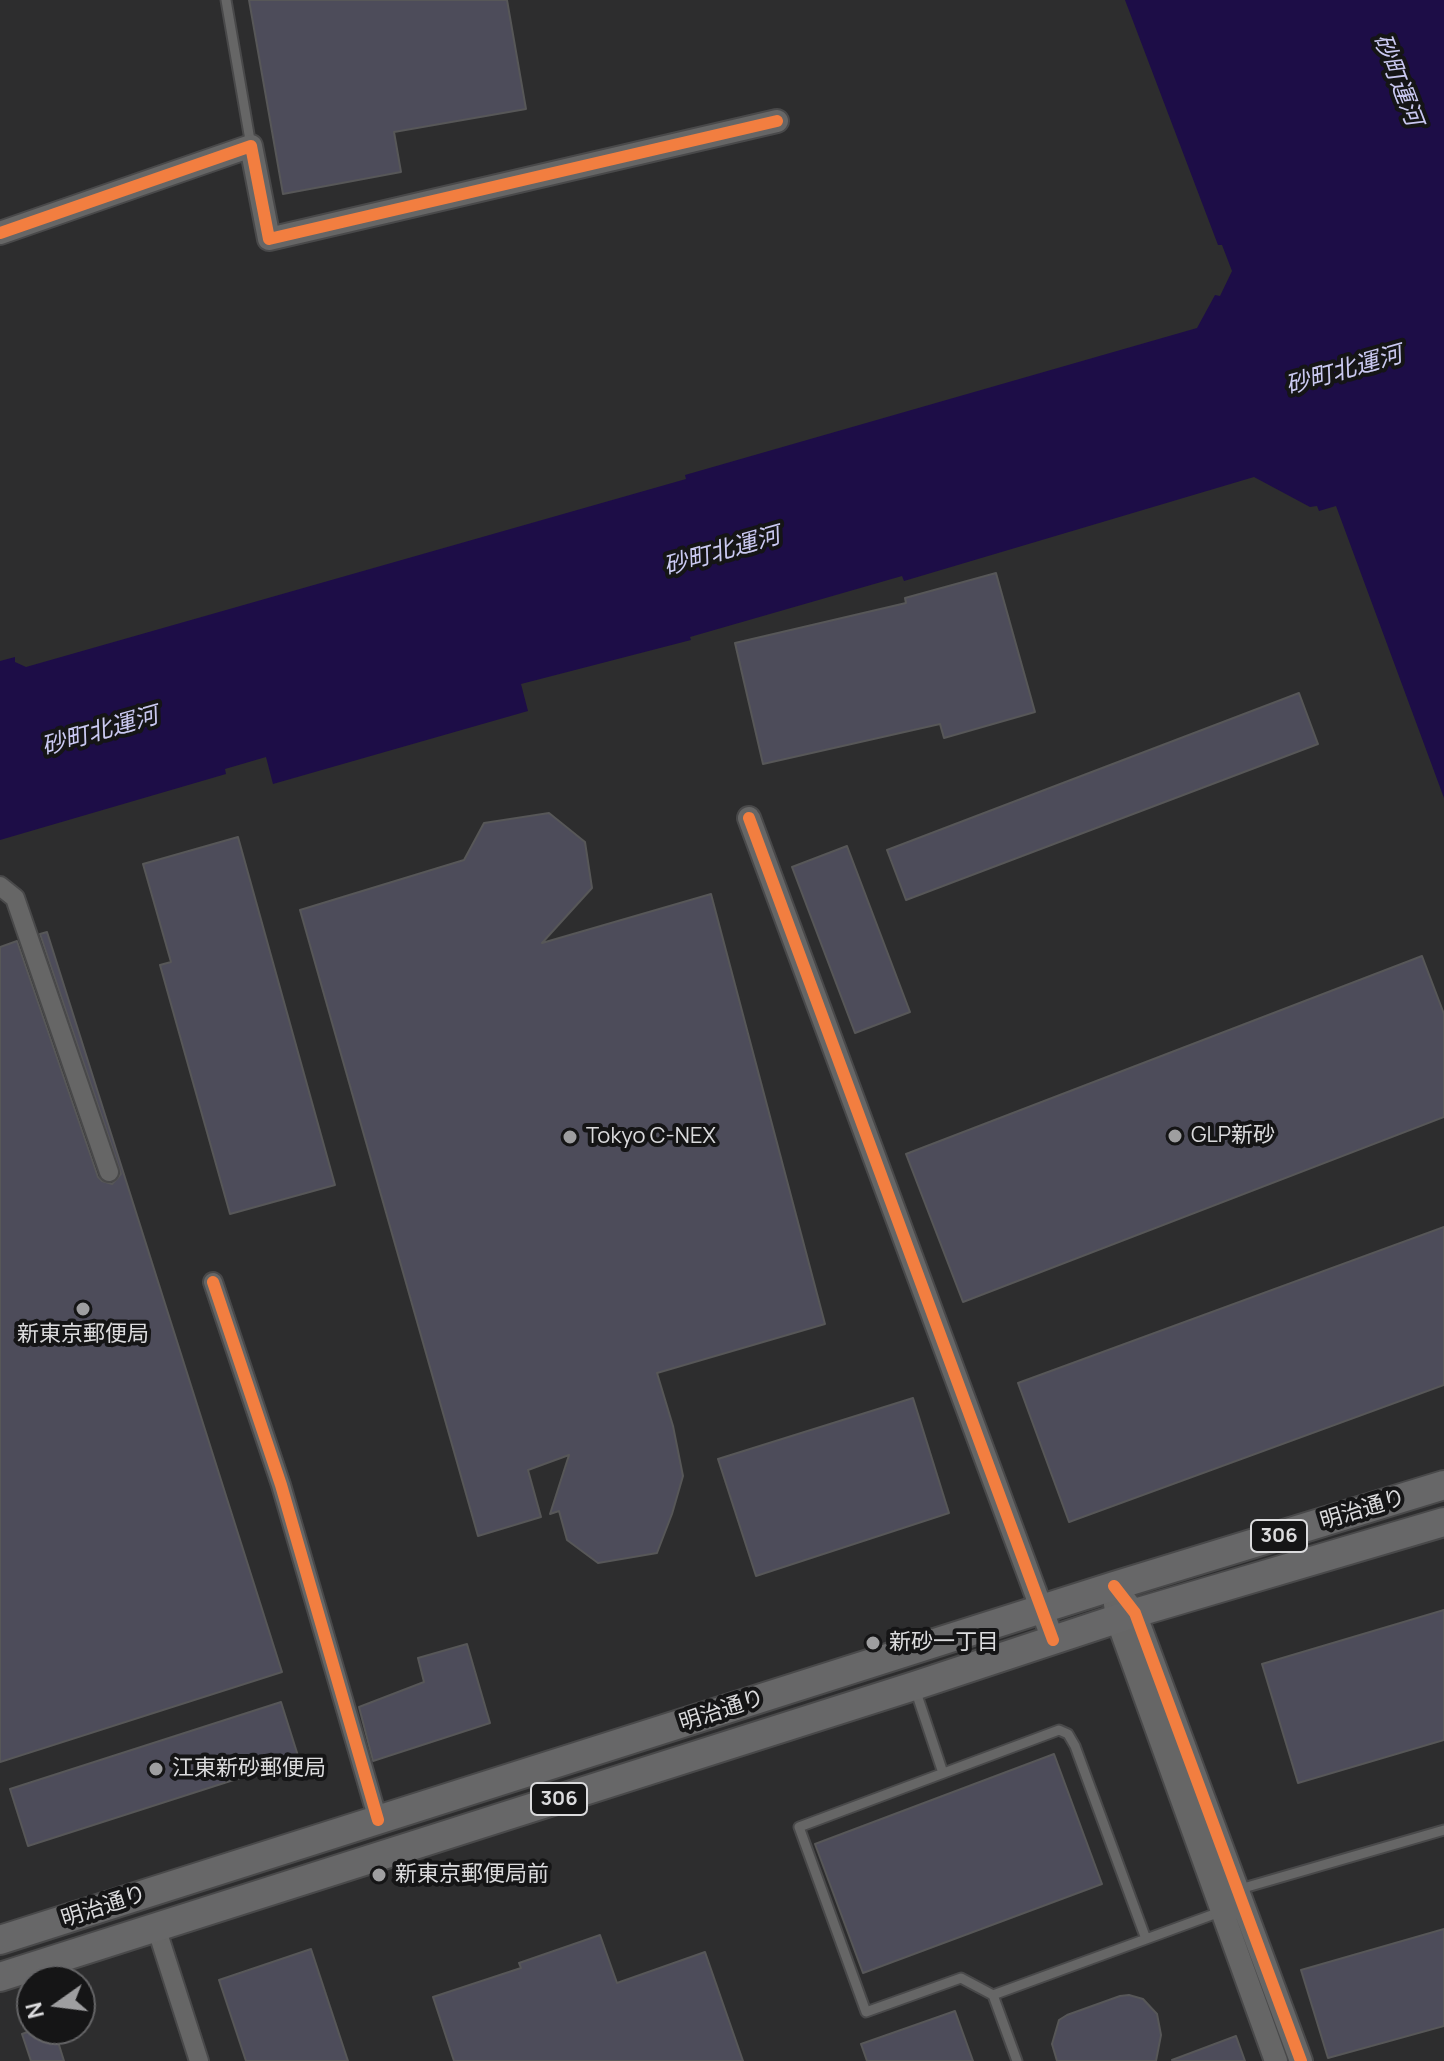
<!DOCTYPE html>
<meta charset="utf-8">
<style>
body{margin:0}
#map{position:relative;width:1444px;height:2061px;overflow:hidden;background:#2d2d2e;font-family:Manrope,sans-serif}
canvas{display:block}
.north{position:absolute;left:16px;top:1965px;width:80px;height:80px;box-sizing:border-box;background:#151516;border:2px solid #646466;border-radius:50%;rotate:256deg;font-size:22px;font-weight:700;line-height:32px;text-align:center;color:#dbdbdd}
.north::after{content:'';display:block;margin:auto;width:28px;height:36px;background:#9e9ea0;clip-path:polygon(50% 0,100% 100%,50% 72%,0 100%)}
</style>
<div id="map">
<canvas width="1444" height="2061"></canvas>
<div class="north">N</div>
</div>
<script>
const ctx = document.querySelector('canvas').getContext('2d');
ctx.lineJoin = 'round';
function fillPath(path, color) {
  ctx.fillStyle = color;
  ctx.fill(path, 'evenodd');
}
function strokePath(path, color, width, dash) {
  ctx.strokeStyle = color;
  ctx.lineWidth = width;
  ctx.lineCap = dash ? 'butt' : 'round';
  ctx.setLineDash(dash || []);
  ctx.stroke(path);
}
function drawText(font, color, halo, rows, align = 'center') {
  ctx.font = font + ' Manrope,"Noto Sans JP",sans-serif';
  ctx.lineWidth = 8;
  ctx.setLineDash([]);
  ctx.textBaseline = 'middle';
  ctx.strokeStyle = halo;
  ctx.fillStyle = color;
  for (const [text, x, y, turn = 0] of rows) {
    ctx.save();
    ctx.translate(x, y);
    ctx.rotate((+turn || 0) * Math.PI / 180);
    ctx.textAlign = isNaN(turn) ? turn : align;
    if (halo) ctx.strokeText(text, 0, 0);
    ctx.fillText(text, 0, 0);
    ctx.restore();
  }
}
fillPath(new Path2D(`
 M1125,0H1444V798L1336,506L1319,511L1317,506L1310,507L1254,477L904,581L902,576L690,637L691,640L521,684L528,711L273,784L266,757L225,769L226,774L0,840V661L15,657V662L26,667L686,479L685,475L1197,328L1215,295L1220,296L1232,271L1222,245H1218Z`), '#1d0d47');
const building = new Path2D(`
 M249,0H507L526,109L394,132L401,172L283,194Z
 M996,573L1035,712L944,738L940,724L763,764L735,643L906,603L905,598Z
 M1299,693L1318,744L906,900L887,850Z
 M549,813L585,842L592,888L542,943L711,894L825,1324L657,1373L673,1426L683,1476L672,1514L657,1553L598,1563L567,1540L559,1511L550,1514L569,1455L528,1470L541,1517L478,1536L300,910L464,860L484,823Z
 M238,837L335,1185L230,1214L160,965L171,962L143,864Z
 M847,846L910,1012L855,1033L792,867Z
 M47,932L282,1672L0,1762V947L17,941L98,1177L102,1181L112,1184L121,1174L40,934Z
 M1422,956L1444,1014V1117L963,1302L906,1154Z
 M1444,1227V1385L1069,1522L1018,1383Z
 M913,1398L949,1513L756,1576L718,1459Z
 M1444,1610V1740L1298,1783L1262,1664Z
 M467,1644L490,1723L373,1761L359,1707L424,1682L418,1658Z
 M281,1702L299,1759L28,1846L10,1789Z
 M1054,1754L1102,1884L863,1973L815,1844Z
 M1444,1929V2026L1328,2058L1301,1970Z
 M600,1935L617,1983L705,1952L743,2061H454L433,1997L521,1968L519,1963Z
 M311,1949L348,2061H246L219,1980Z
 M1129,1995L1143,1999L1157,2014L1161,2035L1156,2061H1057L1052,2044L1059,2020L1067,2015L1120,1996Z
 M955,2011L973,2061H867L861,2044Z
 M36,2029H54L64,2061H31L22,2034Z
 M1236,2036L1245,2061H1173L1172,2060Z`);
fillPath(building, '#4d4c5a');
strokePath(building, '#575758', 2);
const service = new Path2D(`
 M226,0L251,146
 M915,1689L943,1773
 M1240,1889L1444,1830
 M993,1995L1220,1912
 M1017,2061L993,1995L961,1978L866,2012L799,1827L1059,1730L1068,1734L1075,1746L1146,1939`);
const minor = new Path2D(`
 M0,886L15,898L109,1172
 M213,1282L281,1485L378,1820
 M156,1927L199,2061`);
const tertiary = new Path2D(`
 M0,233L251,146L269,239L777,121
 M749,818L1053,1640
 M1114,1586L1135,1613L1301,2061
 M1115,1604L1117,1619L1276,2061`);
const primary = new Path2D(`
 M0,1940L1114,1586L1444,1485
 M0,1977L914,1686L1135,1613L1444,1522`);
strokePath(service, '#49494a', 13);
strokePath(minor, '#49494a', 22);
strokePath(tertiary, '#49494a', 26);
strokePath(primary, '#49494a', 32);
strokePath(service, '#666', 9);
strokePath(minor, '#666', 18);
strokePath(tertiary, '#666', 22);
strokePath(primary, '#676768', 28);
strokePath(new Path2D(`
 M0,233L251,146L269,239L777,121
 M749,818L1053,1640
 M213,1282L281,1485L378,1820
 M1114,1586L1135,1613L1301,2061`), '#f27e40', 12);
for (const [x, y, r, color] of [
 [1175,1136,8,"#9e9ea0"],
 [570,1137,8,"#9e9ea0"],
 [83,1309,8,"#9e9ea0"],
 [873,1643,8,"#9e9ea0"],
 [156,1769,8,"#9e9ea0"],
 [379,1875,8,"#9e9ea0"]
]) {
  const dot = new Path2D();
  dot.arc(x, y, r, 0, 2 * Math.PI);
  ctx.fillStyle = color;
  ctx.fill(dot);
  strokePath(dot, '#151516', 3);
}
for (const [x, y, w] of [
 [1279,1536,56],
 [559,1799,56]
]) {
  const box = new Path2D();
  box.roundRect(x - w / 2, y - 16, w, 32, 6);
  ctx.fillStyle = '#151516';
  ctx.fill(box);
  strokePath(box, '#dbdbdd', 2);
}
drawText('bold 20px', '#dbdbdd', null, [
 ["306",1279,1536],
 ["306",559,1799]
]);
drawText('22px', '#dbdbdd', '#151516', [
 ["GLP新砂",1191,1136],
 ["Tokyo C-NEX",586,1137],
 ["新東京郵便局",83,1335,"center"],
 ["新砂一丁目",889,1643],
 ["江東新砂郵便局",172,1769],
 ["新東京郵便局前",395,1875]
], 'left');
drawText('22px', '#dbdbdd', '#151516', [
 ["明治通り",1363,1510,-17],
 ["明治通り",722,1711,-18],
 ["明治通り",104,1907,-18]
]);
drawText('italic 24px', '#cac9f1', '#151516', [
 ["砂町運河",1397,80,69],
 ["砂町北運河",1344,371,-16],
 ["砂町北運河",722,552,-16],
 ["砂町北運河",100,732,-16]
]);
</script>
